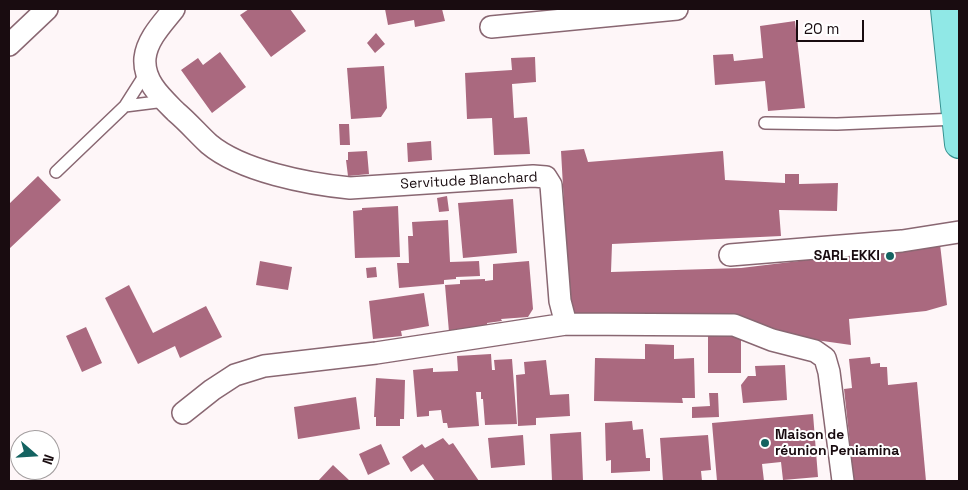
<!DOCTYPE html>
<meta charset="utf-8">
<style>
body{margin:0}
#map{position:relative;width:968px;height:490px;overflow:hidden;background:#fef6f8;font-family:"Space Grotesk",sans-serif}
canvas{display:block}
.frame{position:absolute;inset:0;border:10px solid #190c10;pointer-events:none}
.north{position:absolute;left:10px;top:430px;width:50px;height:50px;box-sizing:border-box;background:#fff;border:1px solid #a39e9f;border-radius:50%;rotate:109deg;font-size:14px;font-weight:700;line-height:20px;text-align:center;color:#190c10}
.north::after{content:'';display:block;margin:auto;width:18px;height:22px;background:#146361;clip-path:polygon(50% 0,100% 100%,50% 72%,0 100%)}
.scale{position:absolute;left:796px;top:20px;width:68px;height:22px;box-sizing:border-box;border:2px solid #190c10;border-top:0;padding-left:6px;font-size:15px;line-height:18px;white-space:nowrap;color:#190c10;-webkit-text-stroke:4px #fff;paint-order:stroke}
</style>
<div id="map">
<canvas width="968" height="490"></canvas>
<div class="frame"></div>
<div class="north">N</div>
<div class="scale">20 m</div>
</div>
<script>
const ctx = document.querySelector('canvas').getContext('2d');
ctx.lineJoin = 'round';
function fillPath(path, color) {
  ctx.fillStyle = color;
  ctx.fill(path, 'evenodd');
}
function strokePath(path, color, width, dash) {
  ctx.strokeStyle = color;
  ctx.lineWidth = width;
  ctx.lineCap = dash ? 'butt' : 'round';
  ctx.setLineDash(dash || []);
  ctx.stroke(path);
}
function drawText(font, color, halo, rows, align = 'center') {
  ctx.font = font + ' "Space Grotesk",sans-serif';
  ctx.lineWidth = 4;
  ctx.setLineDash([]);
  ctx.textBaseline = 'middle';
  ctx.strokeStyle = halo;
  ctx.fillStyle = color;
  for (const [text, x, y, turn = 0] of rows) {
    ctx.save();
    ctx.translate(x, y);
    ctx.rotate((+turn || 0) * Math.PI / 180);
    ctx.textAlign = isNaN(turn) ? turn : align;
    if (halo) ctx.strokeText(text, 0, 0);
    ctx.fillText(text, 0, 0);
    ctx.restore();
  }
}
fillPath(new Path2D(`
 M249,9H290L306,31L271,57L240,15Z
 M385,9H442L445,21L415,27L414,20L388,25Z
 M795,21L805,108L768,111L765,81L715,85L713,55L733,54L734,61L763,58L760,26Z
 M376,33L385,44L375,53L367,43Z
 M220,52L246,87L212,113L181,70L198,58L203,65Z
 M535,57L536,82L512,84L514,118L527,117L530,154L494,155L492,118L467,119L465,73L512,70L511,58Z
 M384,66L387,108L381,117L351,119L347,68Z
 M339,124H349L350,145H340Z
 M431,141L432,160L408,162L407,143Z
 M584,149L588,162L723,151L725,180L785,183V174H799V184L838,183L837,211L779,210L781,236L612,244L611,272L741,268L940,244L947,305L926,311L849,319L851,345L766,333L579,318L570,311L561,151Z
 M367,151L369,174L348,176L346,160H348V152Z
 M38,176L61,200L9,249V204Z
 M447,196L449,211L439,212L437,198Z
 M513,199L517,253L463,258L458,203Z
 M398,206L400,257L355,258L353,211L362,210V208Z
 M448,220L450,262L479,261L480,276L456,277V279L444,280V284L399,288L397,263H409L408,236H413L412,222Z
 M260,261L292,267L288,290L256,285Z
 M529,261L533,309L528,317L501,319L502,321L487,323L488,328L449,332L445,285L460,284V280L485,279V281L493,280V264Z
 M376,267L377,277L367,278L366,268Z
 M129,285L153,333L206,306L222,337L180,358L175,346L138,364L105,298Z
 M424,293L429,326L401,331L402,336L373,339L369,301Z
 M86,327L102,363L82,372L66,336Z
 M741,333V373H708V334Z
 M645,344L674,345V359L694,358L695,398H682L683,403L594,401L595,358L645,359Z
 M491,354L492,370H495L494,360L512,359L517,424L485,425L483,399H481V392H476L479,426L448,428L447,423H443L441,410L429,411V416L417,417L413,370L433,368V372L458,371L457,356Z
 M870,357L871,364L880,363V367H887L888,385L917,382L926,481H854L844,389L852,388L849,359Z
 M546,360L550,395L569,394L570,416L536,418V425L518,426L516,375L525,374L524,362Z
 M785,365L787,400L743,403L741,385L748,376H756L755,366Z
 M376,378L405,380L404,419H400V426H376V417H374Z
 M709,393H718L719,417L692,418V407L710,406Z
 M356,397L360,429L298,439L294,407Z
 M813,414L818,477L783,480L781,462L762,464L764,481H717L712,423Z
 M632,421L633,430L643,429L646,458H650V471L611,473V460L606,461L605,423Z
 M581,432L583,481H552L550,434Z
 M523,435L525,465L491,468L488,438Z
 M708,435L711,470L701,471L702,481H663L660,438Z
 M443,438L449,445L453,443L479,481H435L423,464L411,472L402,457L422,444L425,448Z
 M381,444L390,464L368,475L359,454Z
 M333,465L350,481H318Z`), '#aa697f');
const lane = new Path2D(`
 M125,106L165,101
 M765,123L837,124L957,119
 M56,172L125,106L146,73`);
const street = new Path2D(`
 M174,9C163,23 147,39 145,58C143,81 161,97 176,112C188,122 198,134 209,144C241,171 308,184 350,188L533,176L546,177L551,185L560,301L566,324L734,325L772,340L815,351L825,358L829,372L843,481
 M491,27L677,9
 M9,45L47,9
 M730,255L902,241L959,232
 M183,413L212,390L235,375L264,366L376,353L566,324`);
const primary = new Path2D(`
 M945,9L959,144`);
strokePath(lane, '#896772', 14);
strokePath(street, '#896772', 24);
strokePath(primary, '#369190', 30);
strokePath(lane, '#fff', 11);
strokePath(street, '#fff', 21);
strokePath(primary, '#90e8e6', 28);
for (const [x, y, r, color] of [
 [890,256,5,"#146361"],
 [765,443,5,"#146361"]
]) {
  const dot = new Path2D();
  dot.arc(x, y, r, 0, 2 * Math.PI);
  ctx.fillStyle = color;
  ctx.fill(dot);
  strokePath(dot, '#fff', 2);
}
drawText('14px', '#190c10', '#fff', [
 ["Servitude Blanchard",469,181,-3]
]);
drawText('bold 14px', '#190c10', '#fff', [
 ["SARL EKKI",880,256],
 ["Maison de",775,435,"left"],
 ["réunion Peniamina",775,451,"left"]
], 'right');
</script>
